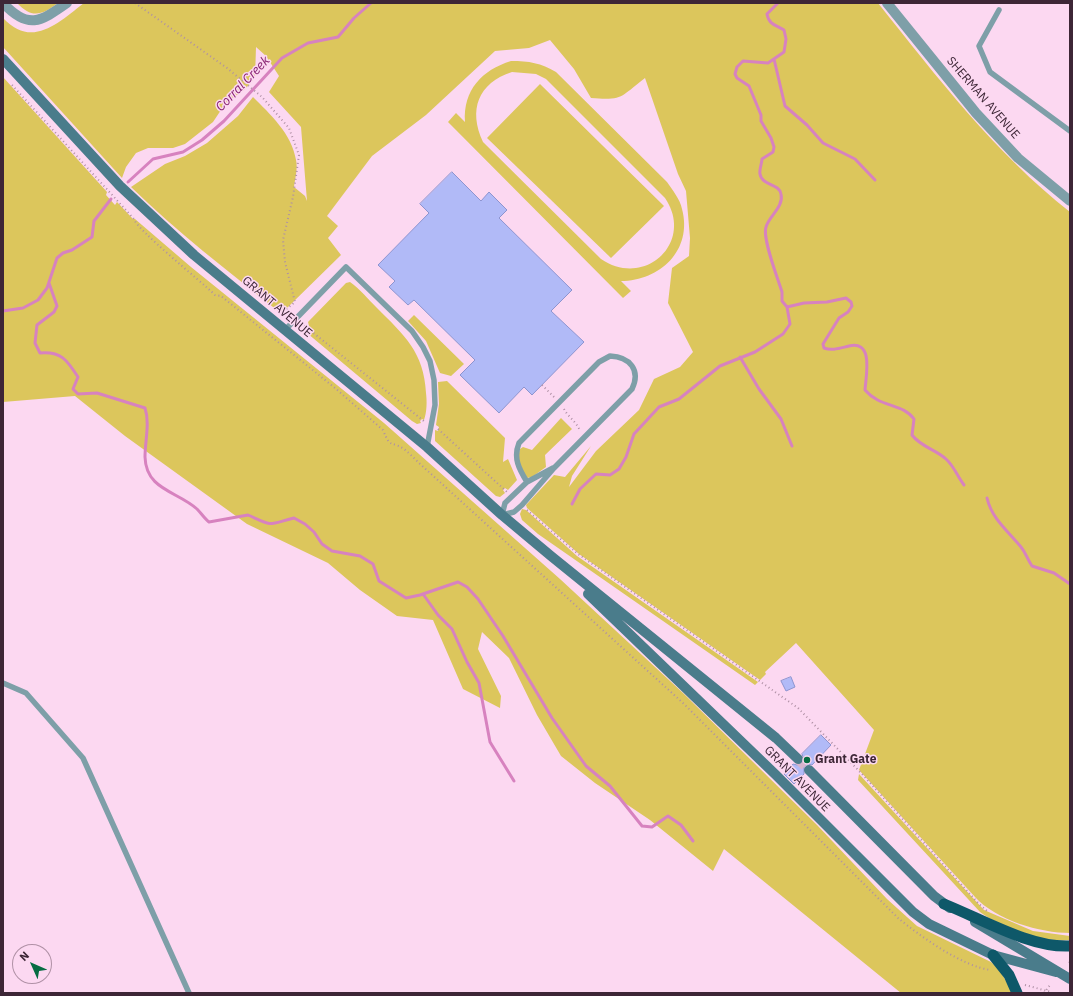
<!DOCTYPE html>
<style>
body{margin:0}
#map{position:relative;width:1073px;height:996px;overflow:hidden;background:#fcd8f1;font-family:"IBM Plex Sans",sans-serif}
canvas{display:block}
.frame{position:absolute;inset:0;border:4px solid #3d2636;pointer-events:none}
.north{position:absolute;left:12px;top:944px;width:40px;height:40px;box-sizing:border-box;background:#fcd8f1;border:1px solid #b091a6;border-radius:50%;rotate:315deg;font-size:11px;font-weight:700;line-height:16px;text-align:center;color:#3d2636}
.north::after{content:'';display:block;margin:auto;width:14px;height:18px;background:#076d43;clip-path:polygon(50% 0,100% 100%,50% 72%,0 100%)}
</style>
<div id="map">
<canvas width="1073" height="996"></canvas>
<div class="frame"></div>
<div class="north">N</div>
</div>
<script>
const ctx = document.querySelector('canvas').getContext('2d');
ctx.lineJoin = 'round';
function fillPath(path, color) {
  ctx.fillStyle = color;
  ctx.fill(path, 'evenodd');
}
function strokePath(path, color, width, dash) {
  ctx.strokeStyle = color;
  ctx.lineWidth = width;
  ctx.lineCap = dash ? 'butt' : 'round';
  ctx.setLineDash(dash || []);
  ctx.stroke(path);
}
function drawText(font, color, halo, rows, align = 'center') {
  ctx.font = font + ' "IBM Plex Sans",sans-serif';
  ctx.lineWidth = 3;
  ctx.setLineDash([]);
  ctx.textBaseline = 'middle';
  ctx.strokeStyle = halo;
  ctx.fillStyle = color;
  for (const [text, x, y, turn = 0] of rows) {
    ctx.save();
    ctx.translate(x, y);
    ctx.rotate((+turn || 0) * Math.PI / 180);
    ctx.textAlign = isNaN(turn) ? turn : align;
    if (halo) ctx.strokeText(text, 0, 0);
    ctx.fillText(text, 0, 0);
    ctx.restore();
  }
}
fillPath(new Path2D(`
 M17,3H58C42,15 32,19 17,3Z
 M84,3H878C937,77 995,153 1070,212V933C1040,933 996,920 975,897L859,770L874,730L796,643L765,672L766,674L760,680L579,554L527,508L526,505L554,475L565,477L591,446L572,476L569,487L596,451L639,410L654,379L680,367L693,352L668,303L672,268L689,256L690,238L686,191L678,174L645,78C621,96 624,101 591,98L574,69L550,40L529,48L495,51L426,115L372,156L327,216L338,226L328,238L341,255L288,307L282,311L283,312L278,311C228,271 177,232 131,187L165,164L185,156L207,143L238,116L253,97C270,114 292,134 296,160C298,168 295,179 294,187L305,196L307,201L301,127L269,92L279,76L266,56L256,47L255,78L244,90L225,104L213,122L185,144L173,148H148L136,153L126,167L122,178L3,47V18C32,49 58,23 84,3Z
 M511,61C529,61 541,63 556,72L667,182C673,191 680,199 682,209C693,250 660,281 621,281L631,291L623,298L448,122L456,113L465,122C463,90 482,70 511,61ZM512,72L536,74L546,79L665,198C695,242 645,289 601,259L483,142C468,110 478,83 512,72Z
 M3,77L107,192L106,195L115,205L117,202L133,219H135L191,267L384,423L560,579L683,693L817,825L887,899L917,926L991,962L999,969L1013,993H901L724,849L713,871L650,820L595,783L561,756L537,715L509,658L482,632L478,649L501,696L500,708L463,689L433,620L397,616L360,590L328,563L247,524L125,436L75,396L3,402Z
 M540,84L664,206L611,258L487,138Z
 M350,282C360,289 368,299 377,308C404,335 424,352 426,393C427,401 427,412 424,420L422,419L420,421L421,423L417,424L412,421L307,333L306,329L309,326L308,322L346,283Z
 M414,315L464,364L451,376L440,373L426,341L408,321Z
 M447,381L505,438L503,462L508,459L517,480L508,490L505,488L503,490L505,493L500,497L496,496L435,441V430L438,431L439,427L436,425L439,404L438,382Z
 M561,418L572,429L545,455L546,467L532,477L527,478C519,470 517,460 520,449L523,447L532,450Z
 M522,509L526,510L577,556L758,682L755,685L538,534L522,520L520,514Z
 M859,774L984,910L1033,931L1070,936V940C1042,943 1002,928 980,912L858,780Z`), '#dcc65c');
strokePath(new Path2D(`
 M778,3L767,14C769,25 776,25 784,30L786,39L784,52L768,63L743,61L737,67L735,74L737,78L749,86L761,115V121L771,138L774,147L773,152L762,159C762,163 759,170 760,174C762,186 779,183 781,194C784,207 769,216 766,227C762,238 778,279 782,292V301L787,307L804,303L827,302L846,298L851,302L852,306L848,312L839,318L823,344L824,348C832,351 840,348 849,346C874,340 866,375 865,390C880,408 903,403 914,419L912,435C921,447 935,449 946,459C954,466 957,476 964,485
 M774,59L785,106L807,125L823,143L855,159L875,180
 M128,182L153,159L183,152L202,140L224,121L282,58L308,43L338,37L354,18L371,3
 M49,283L57,306L54,312L37,325L35,343L40,353C61,351 67,360 78,377L73,389L78,394L97,393L145,408C150,423 145,441 145,457C146,490 177,491 197,509C201,513 204,518 209,522L248,515C275,527 266,525 294,518L305,524L314,532L322,544L332,551L360,556L373,564L379,581L406,598L420,595L458,582L467,587L478,599L503,636L552,718L586,766L610,786L642,826L652,827L668,816L681,825L693,841
 M3,311L23,308L38,300L47,288L57,258L63,253L72,250L92,237L94,221L111,199
 M740,357L759,389L781,419L792,446
 M987,498C992,519 1007,530 1021,547C1026,553 1027,559 1032,566L1054,573L1070,584
 M572,504L580,489L596,474L610,475L619,469L626,457L634,434L659,407L679,399L720,366L755,352L783,334L790,324L787,307
 M423,594L438,615L452,629L467,662L479,683L490,742L514,781`), '#d782bf', 3);
const building = new Path2D(`
 M452,172L481,201L489,192L507,210L499,218L572,290L551,311L584,342L532,395L524,387L499,413L460,375L475,360L414,300L408,305L389,287L395,281L378,265L429,213L420,204Z
 M791,677L795,687L786,691L781,681Z
 M821,735L831,745L812,765L808,764L804,766V774L794,784L784,774L793,764L797,765L802,764L804,760L802,754Z`);
fillPath(building, '#b1baf7');
strokePath(building, '#8d94cf', 1);
strokePath(new Path2D(`
 M798,759L809,770`), '#d6b4cc', 10, [10, 5]);
strokePath(new Path2D(`
 M135,3L227,68L262,97L289,128L299,155L293,197L283,240L285,262L295,302L284,311L289,315
 M12,85L134,219C138,231 201,281 215,295L221,296L335,388L383,430C391,450 391,440 404,449C409,453 414,458 419,463L683,703L898,918C920,936 963,967 991,970
 M301,323L425,422
 M542,385L555,398
 M564,409C568,417 577,422 580,431
 M438,429L507,492
 M527,510L578,554L798,708L862,774L979,904L987,911
 M1069,963L1070,962
 M1025,985L1051,992
 M1044,993L1050,985`), '#af90a5', 2, [1, 3]);
strokePath(new Path2D(`
 M999,10L979,46L990,72L1070,131
 M285,330L346,267L412,331L423,347L430,361L434,380L435,405L427,447
 M610,356C630,357 641,370 632,389L554,468L522,505L514,512L502,515L505,503L527,482C519,469 513,458 519,443L599,362Z
 M527,482L553,468
 M3,683L26,693L83,758L189,993`), '#7e9fa8', 5.5);
strokePath(new Path2D(`
 M3,3C28,30 40,22 67,3`), '#7e9fa8', 10);
strokePath(new Path2D(`
 M887,3L976,113L1018,158L1070,201`), '#7e9fa8', 10);
strokePath(new Path2D(`
 M3,59L120,186L194,255L427,447L502,515L551,556L776,738L798,759
 M588,594L776,775L913,912L929,924L993,955L1056,972
 M809,770L934,896L950,908
 M975,922L1070,979`), '#4a7c8b', 10);
strokePath(new Path2D(`
 M944,904C982,919 1030,948 1070,946
 M993,955L1009,975L1017,993`), '#0e5869', 11);
for (const [x, y, r, color] of [
 [807,760,4,"#076d43"]
]) {
  const dot = new Path2D();
  dot.arc(x, y, r, 0, 2 * Math.PI);
  ctx.fillStyle = color;
  ctx.fill(dot);
  strokePath(dot, '#fcd8f1', 1.5);
}
drawText('12px', '#3d2636', '#fcd8f1', [
 ["SHERMAN AVENUE",983,98,49],
 ["GRANT AVENUE",277,307,40],
 ["GRANT AVENUE",797,779,45]
]);
drawText('bold 12px', '#3d2636', '#fcd8f1', [
 ["Grant Gate",815,760]
], 'left');
drawText('italic 13px', '#872472', '#fcd8f1', [
 ["Corral Creek",243,84,-46]
]);
</script>
